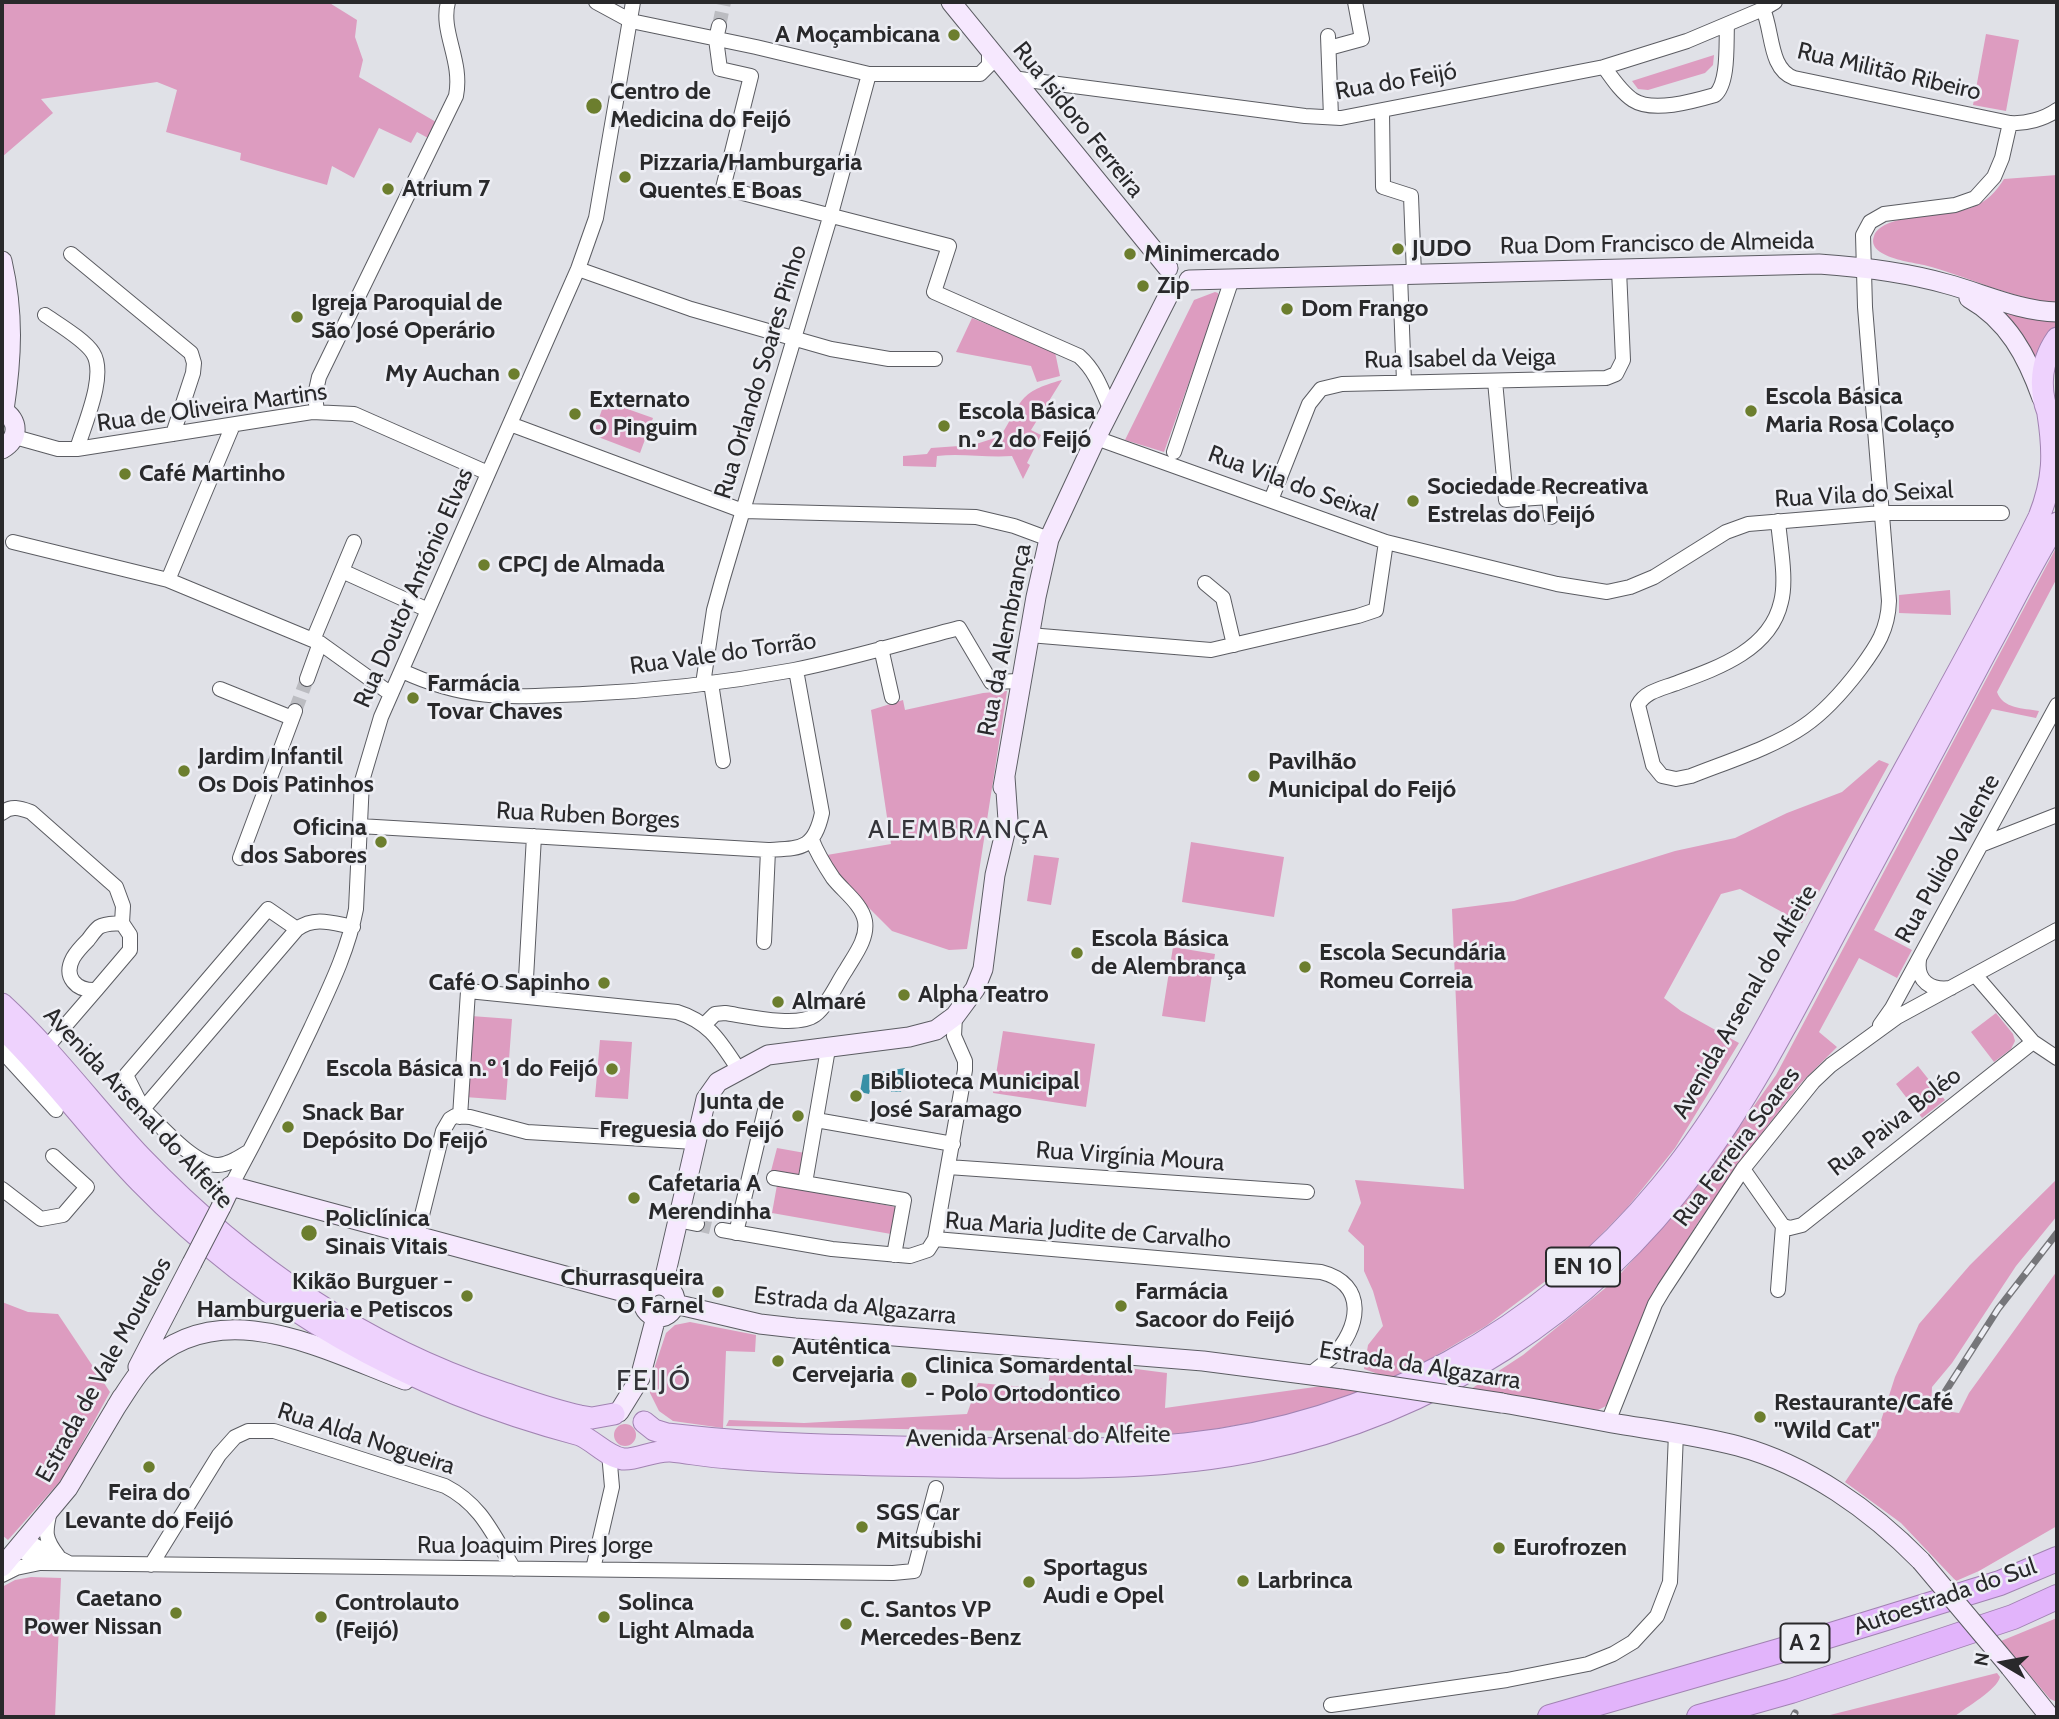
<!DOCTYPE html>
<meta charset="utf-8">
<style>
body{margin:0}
#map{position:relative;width:2059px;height:1719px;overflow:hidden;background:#e0e1e7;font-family:Cabin,sans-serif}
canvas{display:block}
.frame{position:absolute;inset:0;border:4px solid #29292b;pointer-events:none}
.north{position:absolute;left:1968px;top:1628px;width:70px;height:70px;-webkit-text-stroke:5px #edeef4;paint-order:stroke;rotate:280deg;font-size:19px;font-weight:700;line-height:28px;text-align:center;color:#29292b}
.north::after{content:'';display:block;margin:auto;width:24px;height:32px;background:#29292b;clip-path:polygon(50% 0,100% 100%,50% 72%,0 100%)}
</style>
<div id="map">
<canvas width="2059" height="1719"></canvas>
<div class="frame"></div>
<div class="north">N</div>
</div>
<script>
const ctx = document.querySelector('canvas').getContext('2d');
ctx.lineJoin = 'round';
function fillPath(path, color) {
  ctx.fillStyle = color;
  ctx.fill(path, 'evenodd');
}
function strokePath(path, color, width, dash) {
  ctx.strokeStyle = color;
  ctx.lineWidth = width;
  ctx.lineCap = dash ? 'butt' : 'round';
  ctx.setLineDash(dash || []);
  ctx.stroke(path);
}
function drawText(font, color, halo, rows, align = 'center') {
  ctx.font = font + ' Cabin,sans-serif';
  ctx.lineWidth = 5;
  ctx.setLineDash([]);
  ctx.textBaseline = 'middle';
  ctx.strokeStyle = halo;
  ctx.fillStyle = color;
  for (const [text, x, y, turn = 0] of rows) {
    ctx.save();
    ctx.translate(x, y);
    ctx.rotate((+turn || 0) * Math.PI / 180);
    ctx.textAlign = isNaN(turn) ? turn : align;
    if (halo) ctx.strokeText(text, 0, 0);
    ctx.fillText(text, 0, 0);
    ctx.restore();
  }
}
fillPath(new Path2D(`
 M2,2H328L357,20L355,37L363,60L359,77L436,122L428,138L417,132L411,143L379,128L354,178L332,166L327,185L240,160L241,153L166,132L177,90L157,82L41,99L53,113L2,157Z
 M1986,34L2019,40L2006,111L1973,105Z
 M1714,55L1713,65L1705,73L1648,90L1638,89L1632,81Z
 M2057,175V303C2010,298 1969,277 1924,265C1911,262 1866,257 1874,236C1883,212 1949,217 1973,207C1987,201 1996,192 2004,179Z
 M1215,292L1218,293L1219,298L1164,452L1125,440L1194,300Z
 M1994,307L2057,318V326L2051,333L2036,361Z
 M972,318L1055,352L1060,376L1037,382L1031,366L956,352Z
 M1062,380L1031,430L1041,435L1027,463L1030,465L1023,479L1012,456C987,458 961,453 937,456L936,467L903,466V456L927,454L931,448L973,445L1001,436C1023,400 1018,392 1062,380Z
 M605,401L653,418L640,453L593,435Z
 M2057,546V578L1997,692C2003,709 2023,708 2039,711L2036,718L1992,709L1874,930L1912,950L1897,978L1859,958L1819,1032L1837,1047L1801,1083L1752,1146L1699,1221L1648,1302L1611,1397L1606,1406L1598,1410L1471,1389L1523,1355L1614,1281L1689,1197L1776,1075Z
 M1950,590L1951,615L1899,613V595Z
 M1007,691L967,949L949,950L892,931L859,898L832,865L827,855L891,844L871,710L903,700L905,710L983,693Z
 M1879,760L1889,764L1802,923L1740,889L1721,894L1664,998L1681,1011L1739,1043L1675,1148L1627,1208L1584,1252L1486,1326L1415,1368L1352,1395L1288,1416L1187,1434L726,1426L729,1420L804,1423L967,1414L978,1383L1048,1389L1051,1358L1167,1373L1165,1408L1322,1386L1337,1388L1378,1374L1364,1369L1368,1345L1383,1326L1373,1291L1364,1271V1246L1348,1231L1361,1203L1355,1180L1464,1189L1452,909L1514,901L1675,851L1735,838L1787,813L1842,792Z
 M1191,842L1284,857L1274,917L1182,902Z
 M1034,855L1059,858L1051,905L1027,901Z
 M1173,947L1215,954L1205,1022L1162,1016Z
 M1996,1013L2013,1034L2015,1041L2011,1049L1994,1062L1971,1032Z
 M471,1016L512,1019L506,1100L465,1097Z
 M1003,1031L1095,1044L1086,1107L993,1093Z
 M600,1040L632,1042L628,1099L595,1097Z
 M1918,1066L1945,1100L1922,1118L1896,1084Z
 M777,1148L805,1153L801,1176L771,1171Z
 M2057,1179V1216L2016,1266L1952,1363L1932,1387L1931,1409L1959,1413L1969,1393L2057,1271V1526L1979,1571L1956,1581L1901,1523L1845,1482L1876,1436L1895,1377L1919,1324L1970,1265Z
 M777,1185L896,1207L891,1234L772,1213Z
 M2,1302L28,1312L58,1314L110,1392L63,1478L8,1540L2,1535Z
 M690,1322L756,1335L755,1352L726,1351L723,1428L673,1421L659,1411L650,1393V1381L666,1333L675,1325Z
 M614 1435a11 11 0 1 1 22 0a11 11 0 1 1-22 0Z
 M31,1577L61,1578L55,1717H2V1587L15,1580Z
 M2057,1618V1702L2050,1699L2001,1641Z
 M1997,1673L2000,1677C1997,1690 1966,1707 1954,1717H1822Z`), '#dd9cc0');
fillPath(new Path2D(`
 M905,1068L901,1092H891V1087L872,1083L869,1094L860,1092L863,1075Z`), '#3890a6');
strokePath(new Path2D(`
 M719,26L724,2
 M295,711L307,679
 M697,1224L722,1230`), '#bbbcc1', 14, [14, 7]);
const street = new Path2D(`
 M596,2L631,21L756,47L869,74H980L989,65V49
 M1763,9C1773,32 1769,69 1794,78L2010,123C2026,124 2044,119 2057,110
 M719,26L716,39L720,69L751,76L723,188L949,246L934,292L1079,356C1096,371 1102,390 1111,411
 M1328,36L1331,117
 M1329,48L1362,39L1355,2
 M1604,67C1612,78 1621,92 1633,100C1653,113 1694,101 1715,95C1729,83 1726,43 1727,25
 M1012,78L1305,116L1341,118L1604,67L1687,41L1763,9L1775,2
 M1382,111L1383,187L1411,196L1414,275
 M71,254L191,353L194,363L193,373L173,434
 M578,269L691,309L831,349L889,359H935
 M1400,275L1404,382
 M45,315C58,324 85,340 93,353C107,375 84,425 77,449
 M1495,381L1506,500L1549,497L1551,517
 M317,412L315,395L319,377L456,96C463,60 440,32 448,2
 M510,424L743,511L976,517L1014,526L1049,539
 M15,437L58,449H77L312,412L354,414L488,473
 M1096,438L1386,542L1557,584L1607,592L1630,587L1654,577L1726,532L1748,524L1881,513H2002
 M1174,452L1232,279
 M1271,500L1309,404L1321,389L1342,384L1606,378L1616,374L1623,360L1619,270
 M1778,521C1780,545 1787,580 1781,602C1770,651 1715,669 1674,684C1660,689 1645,692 1638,705L1653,765L1662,776L1676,779L1691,776C1726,762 1774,747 1804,726C1826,711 1844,690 1860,669C1877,646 1888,630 1889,601L1865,307L1863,235L1870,222L1884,214L1955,205L1975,198L1994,177L2002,158L2010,123
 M13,542L168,580L320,643L391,694
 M342,571L428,610
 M168,580L233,425
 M1205,583L1223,598L1234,645
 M1029,635L1211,650L1358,616L1376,610L1386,542
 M313,640L354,542
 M881,648L892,697
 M402,671C469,702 512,697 583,694C654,691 724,683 794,670C850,659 905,642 959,628L991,682L1020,681
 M307,679L320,643
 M711,683L723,761
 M703,684L714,610L722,581L831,214L869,74
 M220,689L292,718
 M2,813C11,805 20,808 31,812L116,887L123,906L122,923L130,935V950L96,990C76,991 63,977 73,958C77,951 83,945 88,940C91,936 95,930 99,927C106,923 115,924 122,923
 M359,826L768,850C801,848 814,850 822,813L796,670
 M1983,844L2057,815
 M240,858L295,711
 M764,942L768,850
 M1919,960C1916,981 1931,991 1951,988
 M1976,976L2033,1042L2057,1058
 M525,996L534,836
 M704,1025L715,1014L725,1013C746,1016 798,1028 815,1015C828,1005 837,983 846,970C854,956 868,939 865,921C862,904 843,891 833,878C825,866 817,853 812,840
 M1880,1025L1892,1008L2057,705
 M46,1048L96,990
 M2,1051L56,1110
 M143,1109L126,1075L268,909L297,929
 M460,1117L468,991L677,1012C710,1022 721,1043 739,1070
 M816,1120L953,1144
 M248,1152C240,1157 228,1165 218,1165C195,1166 160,1125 143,1109L297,929C315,916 332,923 353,927
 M948,1167L1307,1192
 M1743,1169L1783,1226L1778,1290
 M774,1178L904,1200L894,1255
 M805,1183L828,1049
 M231,1186C259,1134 286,1081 311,1028C329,989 348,951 356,909L362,781L381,717L578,269L596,218L633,2
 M2,1189L41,1219L63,1215L87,1187L53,1156
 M677,1220L697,1224
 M1783,1226L1790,1228L1802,1225L2033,1042
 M722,1230L832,1249L910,1256L928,1250L935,1239L965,1070V1061L954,1036L955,1016
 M736,1233L765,1110
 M417,1235L443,1131L450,1119L455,1116L470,1117L527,1132L695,1142
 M935,1239L1321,1272C1368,1284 1360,1328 1332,1357C1325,1363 1317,1368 1311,1374
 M1608,1422L1655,1304L1664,1289L1743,1169L1813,1082L1831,1065L1897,1017L2057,930
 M50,1511C45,1532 44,1538 58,1556
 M69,1563L30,1543L22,1545L24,1552L41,1563L893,1573L914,1571L936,1488
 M151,1565L219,1455L235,1437L248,1431H274L445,1486C482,1505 493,1535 514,1569
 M593,1569L612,1487L609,1453
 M2,1575L16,1568L40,1563
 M1331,1705L1507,1680L1588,1664L1613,1654L1633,1642L1657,1616L1670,1582L1676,1433`);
const secondary = new Path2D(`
 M951,2L1168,268
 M2,261C14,313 12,357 4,410
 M1189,280L1819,264C1863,267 1905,272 1947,284C1984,294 2019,311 2057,312
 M1969,298C2008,320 2027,356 2042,398
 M2,410C20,420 19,439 2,449
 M1003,787L1036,597L1049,539L1096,438L1170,292
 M221,1207L231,1186L643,1297
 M643 1301a16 16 0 1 1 32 0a16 16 0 1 1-32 0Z
 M663,1285L706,1099L718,1082L768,1055L909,1037L936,1030L955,1016L975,989L983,969L995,875L1008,820L1005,777
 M675,1304L760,1324L795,1328L1203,1361L1342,1379
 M138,1367L192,1263
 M1502,1403C1538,1409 1575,1416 1612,1423C1654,1430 1696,1435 1738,1446C1808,1465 1871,1510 1921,1561
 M116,1407C125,1394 133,1379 144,1367C219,1291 324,1350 405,1380
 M619,1412L640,1378L656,1317
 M2,1567L68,1488L122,1397
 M2010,1667L2050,1717`);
const primary = new Path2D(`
 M2054,426C2038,397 2038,365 2057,338
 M2,1004C53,1051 94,1107 141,1157C242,1262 360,1345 498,1391C525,1400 552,1410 580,1416L592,1418L614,1414
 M2,1028C52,1076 92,1133 140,1182C264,1309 409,1390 580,1435C594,1441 608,1457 623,1459C638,1460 653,1450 671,1451C690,1453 710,1457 729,1458C814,1465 900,1465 986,1467C1078,1468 1170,1469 1260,1450C1435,1414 1591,1312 1697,1168C1752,1095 1794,1011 1837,930C1887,838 1937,745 1986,652C2010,609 2031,564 2057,523
 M644,1422L654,1430L667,1434C759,1445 851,1446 944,1448C1024,1449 1105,1452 1185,1444C1372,1424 1542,1331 1661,1186C1741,1089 1796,970 1855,860C1916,746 1982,633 2039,517C2054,479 2054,453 2048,414`);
const highway = new Path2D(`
 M1550,1717L1779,1651L2000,1583L2057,1559
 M1699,1717L1791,1691L2013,1617L2057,1597`);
strokePath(street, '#5b5c62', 16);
strokePath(secondary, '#5b5c62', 21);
strokePath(primary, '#a183b2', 23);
strokePath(highway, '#a183b2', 26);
strokePath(street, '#fff', 14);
strokePath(secondary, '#f6e8fe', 19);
strokePath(primary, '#eed2fd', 21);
strokePath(highway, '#e2b4fb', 24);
const rail = new Path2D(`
 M1938,1403L1998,1309L2057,1233
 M1793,1717L1795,1713`);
strokePath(rail, '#76767a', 7);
strokePath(rail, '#edeef4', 4.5, [13]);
const secondaryBridge = new Path2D(`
 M192,1263L221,1207
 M1342,1379L1502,1403
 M1921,1561L2010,1667`);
strokePath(secondaryBridge, '#5b5c62', 21, []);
strokePath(secondaryBridge, '#f6e8fe', 19);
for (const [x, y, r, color] of [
 [954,35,7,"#6c7e2e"],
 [594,106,9,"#6c7e2e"],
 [625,177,7,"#6c7e2e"],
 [388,189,7,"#6c7e2e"],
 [1398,249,7,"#6c7e2e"],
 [1130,254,7,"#6c7e2e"],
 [1143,286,7,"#6c7e2e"],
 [1287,309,7,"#6c7e2e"],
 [297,317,7,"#6c7e2e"],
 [514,374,7,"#6c7e2e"],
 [1751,411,7,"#6c7e2e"],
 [575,414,7,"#6c7e2e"],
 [944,426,7,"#6c7e2e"],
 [125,474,7,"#6c7e2e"],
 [1413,501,7,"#6c7e2e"],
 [484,565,7,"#6c7e2e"],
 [413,698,7,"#6c7e2e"],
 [184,771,7,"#6c7e2e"],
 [1254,776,7,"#6c7e2e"],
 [381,842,7,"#6c7e2e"],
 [1077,953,7,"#6c7e2e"],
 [1305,967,7,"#6c7e2e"],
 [604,983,7,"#6c7e2e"],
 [904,995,7,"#6c7e2e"],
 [778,1002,7,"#6c7e2e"],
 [612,1069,7,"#6c7e2e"],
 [856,1096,7,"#6c7e2e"],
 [798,1116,7,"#6c7e2e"],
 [288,1127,7,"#6c7e2e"],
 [634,1198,7,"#6c7e2e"],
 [309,1233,9,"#6c7e2e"],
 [718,1292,7,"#6c7e2e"],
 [467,1296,7,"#6c7e2e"],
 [1121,1306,7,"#6c7e2e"],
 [778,1361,7,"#6c7e2e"],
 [909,1380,9,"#6c7e2e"],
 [1760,1417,7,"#6c7e2e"],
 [149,1467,7,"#6c7e2e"],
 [862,1527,7,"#6c7e2e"],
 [1499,1548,7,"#6c7e2e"],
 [1243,1581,7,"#6c7e2e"],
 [1029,1582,7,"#6c7e2e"],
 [176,1613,7,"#6c7e2e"],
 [321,1617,7,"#6c7e2e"],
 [604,1617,7,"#6c7e2e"],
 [846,1624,7,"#6c7e2e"]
]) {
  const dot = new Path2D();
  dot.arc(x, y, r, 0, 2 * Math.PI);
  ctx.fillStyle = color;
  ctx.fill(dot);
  strokePath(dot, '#edeef4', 2.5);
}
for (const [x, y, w] of [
 [1583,1267,74],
 [1805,1643,49]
]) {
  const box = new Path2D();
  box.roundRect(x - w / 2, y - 19.5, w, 39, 5);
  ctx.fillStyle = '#edeef4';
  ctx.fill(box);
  strokePath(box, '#29292b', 2);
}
drawText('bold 23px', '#29292b', null, [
 ["EN 10",1583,1267],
 ["A 2",1805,1643]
]);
drawText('bold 24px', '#29292b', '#edeef4', [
 ["A Moçambicana",940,35,"right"],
 ["Centro de",610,92],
 ["Medicina do Feijó",610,120],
 ["Pizzaria/Hamburgaria",639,163],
 ["Quentes E Boas",639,191],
 ["Atrium 7",402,189],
 ["JUDO",1412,249],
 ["Minimercado",1144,254],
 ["Zip",1157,286],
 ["Igreja Paroquial de",311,303],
 ["São José Operário",311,331],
 ["Dom Frango",1301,309],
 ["My Auchan",500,374,"right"],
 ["Escola Básica",1765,397],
 ["Maria Rosa Colaço",1765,425],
 ["Externato",589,400],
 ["O Pinguim",589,428],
 ["Escola Básica",958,412],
 ["n.º 2 do Feijó",958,440],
 ["Café Martinho",139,474],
 ["Sociedade Recreativa",1427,487],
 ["Estrelas do Feijó",1427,515],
 ["CPCJ de Almada",498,565],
 ["Farmácia",427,684],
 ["Tovar Chaves",427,712],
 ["Jardim Infantil",198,757],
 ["Os Dois Patinhos",198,785],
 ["Pavilhão",1268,762],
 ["Municipal do Feijó",1268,790],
 ["Oficina",367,828,"right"],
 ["dos Sabores",367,856,"right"],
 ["Escola Básica",1091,939],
 ["de Alembrança",1091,967],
 ["Escola Secundária",1319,953],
 ["Romeu Correia",1319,981],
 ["Café O Sapinho",590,983,"right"],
 ["Alpha Teatro",918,995],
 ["Almaré",792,1002],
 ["Escola Básica n.º 1 do Feijó",598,1069,"right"],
 ["Biblioteca Municipal",870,1082],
 ["José Saramago",870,1110],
 ["Junta de",784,1102,"right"],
 ["Freguesia do Feijó",784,1130,"right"],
 ["Snack Bar",302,1113],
 ["Depósito Do Feijó",302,1141],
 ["Cafetaria A",648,1184],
 ["Merendinha",648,1212],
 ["Policlínica",325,1219],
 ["Sinais Vitais",325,1247],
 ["Churrasqueira",704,1278,"right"],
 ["O Farnel",704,1306,"right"],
 ["Kikão Burguer -",453,1282,"right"],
 ["Hamburgueria e Petiscos",453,1310,"right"],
 ["Farmácia",1135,1292],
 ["Sacoor do Feijó",1135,1320],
 ["Autêntica",792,1347],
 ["Cervejaria",792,1375],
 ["Clinica Somardental",925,1366],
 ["- Polo Ortodontico",925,1394],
 ["Restaurante/Café",1774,1403],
 ["\"Wild Cat\"",1774,1431],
 ["Feira do",149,1493,"center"],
 ["Levante do Feijó",149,1521,"center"],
 ["SGS Car",876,1513],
 ["Mitsubishi",876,1541],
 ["Eurofrozen",1513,1548],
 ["Sportagus",1043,1568],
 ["Audi e Opel",1043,1596],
 ["Larbrinca",1257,1581],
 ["Caetano",162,1599,"right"],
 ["Power Nissan",162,1627,"right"],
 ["Controlauto",335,1603],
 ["(Feijó)",335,1631],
 ["Solinca",618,1603],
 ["Light Almada",618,1631],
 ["C. Santos VP",860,1610],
 ["Mercedes-Benz",860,1638]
], 'left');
drawText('24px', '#29292b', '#edeef4', [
 ["Rua Militão Ribeiro",1889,72,13],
 ["Rua do Feijó",1396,82,-10],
 ["Rua Isidoro Ferreira",1078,120,51],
 ["Rua Dom Francisco de Almeida",1657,244,-1],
 ["Rua Isabel da Veiga",1460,359,-1],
 ["Rua Orlando Soares Pinho",761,372,-73],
 ["Rua de Oliveira Martins",212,408,-8],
 ["Rua Vila do Seixal",1293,484,20],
 ["Rua Vila do Seixal",1864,495,-3],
 ["Rua Doutor António Elvas",414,588,-66],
 ["Rua da Alembrança",1005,640,-79],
 ["Rua Vale do Torrão",723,654,-8],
 ["Rua Ruben Borges",588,816,3],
 ["Rua Pulido Valente",1948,859,-61],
 ["Avenida Arsenal do Alfeite",1745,1002,-60],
 ["Avenida Arsenal do Alfeite",138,1108,47],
 ["Rua Paiva Boléo",1895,1122,-38],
 ["Rua Ferreira Soares",1737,1147,-53],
 ["Rua Virgínia Moura",1130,1157,4],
 ["Rua Maria Judite de Carvalho",1088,1231,4],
 ["Estrada da Algazarra",855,1306,6],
 ["Estrada da Algazarra",1420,1366,9],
 ["Estrada de Vale Mourelos",104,1370,-61],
 ["Avenida Arsenal do Alfeite",1038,1437,-1],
 ["Rua Alda Nogueira",366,1439,18],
 ["Rua Joaquim Pires Jorge",535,1546],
 ["Autoestrada do Sul",1945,1597,-19]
]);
ctx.letterSpacing = '2px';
drawText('26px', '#343439', '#edeef4', [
 ["ALEMBRANÇA",959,830]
]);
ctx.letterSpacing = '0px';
ctx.letterSpacing = '2px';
drawText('28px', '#343439', '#edeef4', [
 ["FEIJÓ",654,1382]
]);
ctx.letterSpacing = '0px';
</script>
